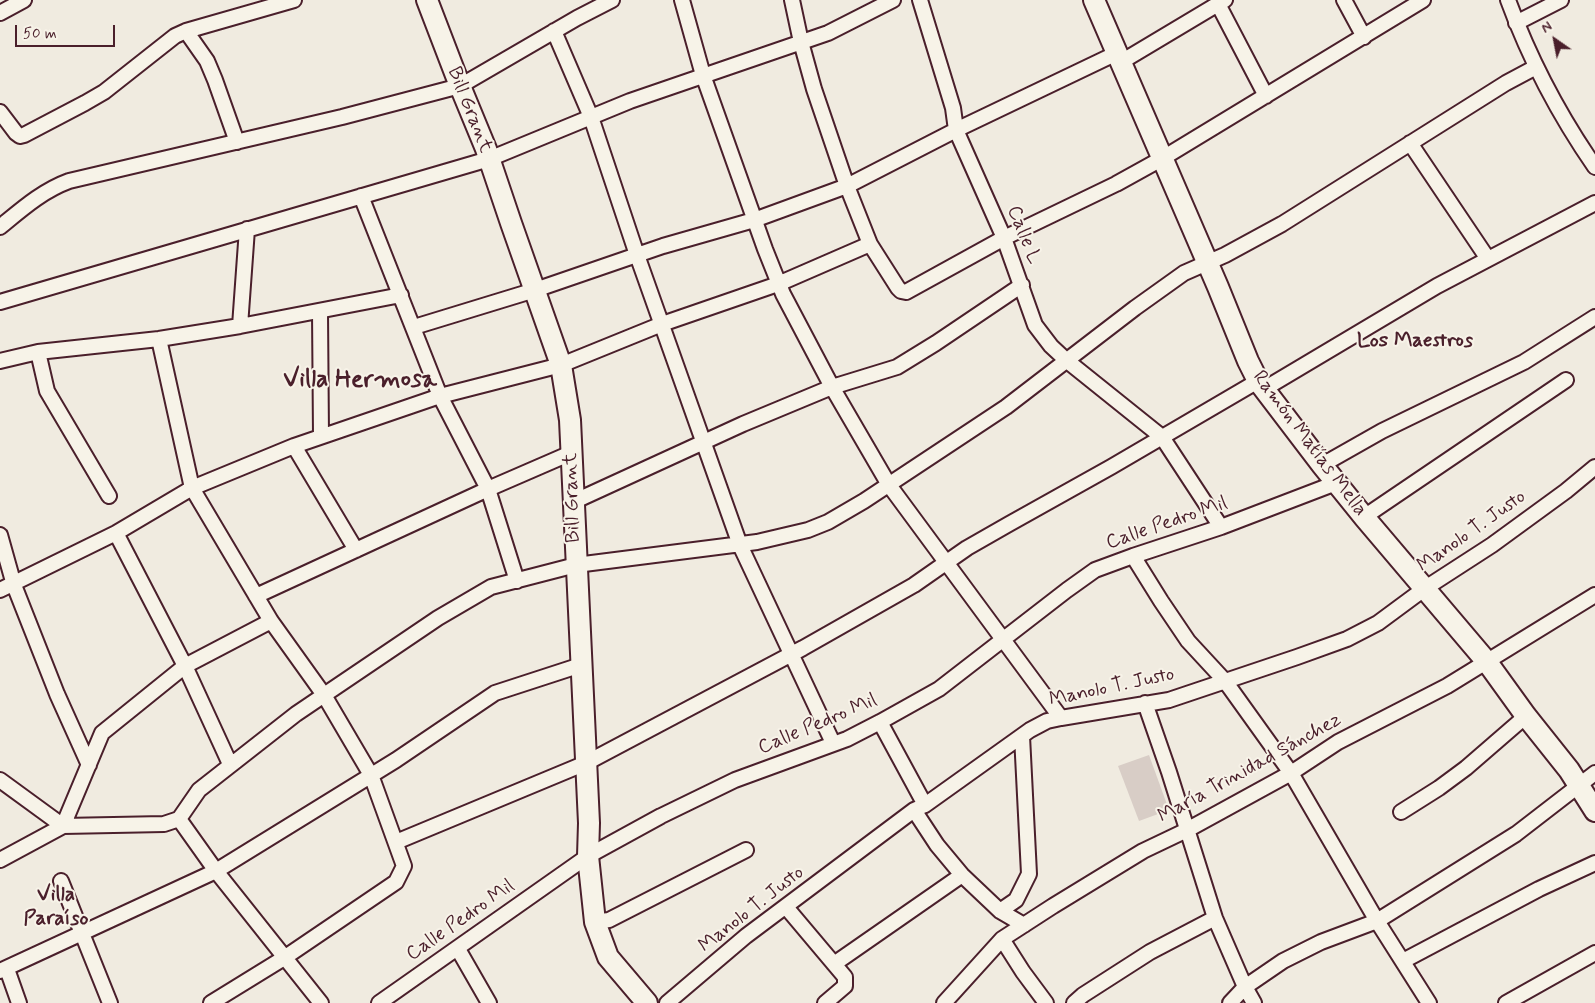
<!DOCTYPE html>
<meta charset="utf-8">
<style>
body{margin:0}
#map{position:relative;width:1595px;height:1003px;overflow:hidden;background:#f0ebe0;font-family:Mynerve,sans-serif}
canvas{display:block}
.north{position:absolute;left:1530px;top:15px;width:50px;height:50px;-webkit-text-stroke:4px #f7f3e8;paint-order:stroke;rotate:327deg;font-size:14px;font-weight:700;line-height:20px;text-align:center;color:#4a1f2b}
.north::after{content:'';display:block;margin:auto;width:18px;height:22px;background:#4a1f2b;clip-path:polygon(50% 0,100% 100%,50% 72%,0 100%)}
.scale{position:absolute;left:15px;top:25px;width:100px;height:22px;box-sizing:border-box;border:2px solid #4a1f2b;border-top:0;padding-left:6px;font-size:15px;line-height:18px;white-space:nowrap;color:#4a1f2b;-webkit-text-stroke:4px #f7f3e8;paint-order:stroke}
</style>
<div id="map">
<canvas width="1595" height="1003"></canvas>
<div class="north">N</div>
<div class="scale">50 m</div>
</div>
<script>
const ctx = document.querySelector('canvas').getContext('2d');
ctx.lineJoin = 'round';
function fillPath(path, color) {
  ctx.fillStyle = color;
  ctx.fill(path, 'evenodd');
}
function strokePath(path, color, width, dash) {
  ctx.strokeStyle = color;
  ctx.lineWidth = width;
  ctx.lineCap = dash ? 'butt' : 'round';
  ctx.setLineDash(dash || []);
  ctx.stroke(path);
}
function drawText(font, color, halo, rows, align = 'center') {
  ctx.font = font + ' Mynerve,sans-serif';
  ctx.lineWidth = 4;
  ctx.setLineDash([]);
  ctx.textBaseline = 'middle';
  ctx.strokeStyle = halo;
  ctx.fillStyle = color;
  for (const [text, x, y, turn = 0] of rows) {
    ctx.save();
    ctx.translate(x, y);
    ctx.rotate((+turn || 0) * Math.PI / 180);
    ctx.textAlign = isNaN(turn) ? turn : align;
    if (halo) ctx.strokeText(text, 0, 0);
    ctx.fillText(text, 0, 0);
    ctx.restore();
  }
}
fillPath(new Path2D(`
 M1149,755L1169,810L1139,821L1118,766Z`), '#d8cdc6');
const street = new Path2D(`
 M682,0L703,75L765,249L783,294L832,387L889,485L1061,718
 M792,0L801,42L814,89L847,186L870,244L898,288L901,291L906,292L1004,238L1116,184L1163,158L1423,0
 M920,0L953,108L956,130L1004,238L1035,325L1051,346L1066,360L1162,437L1221,527
 M1225,0L1218,4L1266,96
 M1344,0L1364,37
 M1508,0C1530,60 1559,115 1595,167
 M0,13L24,0
 M1516,23L1561,0
 M186,31L207,61L215,80L237,142
 M554,31L591,117L637,255L740,545L833,743
 M1121,62L1218,4
 M0,112L16,133L20,136L24,135L85,103L104,92L175,36L186,31L294,0
 M1410,143L1488,259
 M361,196L440,396L488,489L517,581
 M0,227C22,209 42,191 69,181L342,117L460,86L577,18L612,0
 M0,302L489,159L630,101L828,33L893,0
 M320,312L321,436
 M240,326L247,229
 M414,327L535,290L663,246L754,220L847,186L956,130L1117,53
 M159,339L192,488L271,621L324,695L371,775L404,866L396,882L284,958L211,1003
 M38,352L47,391L109,496
 M0,361L38,352L159,339L240,326L401,295
 M1264,389L1437,286L1595,203
 M294,446L356,550
 M1322,465L1382,431L1524,362L1595,317
 M573,502L743,424L832,387L897,367L936,343L1022,285
 M1364,517L1566,380
 M116,533L185,666L230,764
 M0,535L14,585L57,694L89,765
 M1133,556L1161,601L1188,641L1225,681L1291,773L1377,921L1429,1003
 M0,590L116,533L192,488L294,446L440,396L561,365L662,324L778,284L870,244
 M256,596L488,489L571,453
 M1145,703L1169,772L1215,918L1245,987L1254,1003
 M880,722L925,805
 M0,780L63,826L164,824L179,819L199,790L296,714L438,618L491,587L576,565L757,542L808,530L828,522L864,501L1006,407L1135,308L1184,273L1225,255L1282,224L1506,83L1536,67
 M914,810L937,845L962,875L1000,911L1024,925
 M1401,812L1439,788L1466,768L1526,716
 M179,819L216,871L321,1003
 M396,842L586,763L803,648L914,585L967,548L1009,524L1111,467L1258,381
 M0,860L63,826L102,733L185,666L271,621
 M61,881L110,1003
 M786,907L845,977V986L825,1003
 M1000,911L1016,900L1029,874L1022,736
 M595,922L609,920L746,850
 M1002,939L1023,972L1046,1003
 M458,949L489,1003
 M1403,961L1539,889L1595,863
 M834,964L962,875
 M7,969L19,1003
 M0,971L216,871L396,760L495,693L581,665
 M379,1003L588,856L661,816L735,780L847,739L880,722L939,689L1067,590L1095,570L1133,556L1221,527L1336,483
 M667,1003L746,936L914,810L925,805L1030,730L1047,721L1061,718L1169,700L1297,657L1347,639L1378,623L1424,589L1492,545L1566,491L1595,467
 M944,1003L1002,939L1053,906L1143,851L1187,830L1291,773L1338,742L1447,686L1595,595
 M1074,1003L1083,995L1150,952L1215,918
 M1230,1003L1245,987L1283,961L1321,942L1377,921L1516,834L1595,773
 M1506,1003L1595,953`);
const secondary = new Path2D(`
 M427,0L460,86L486,149L511,223L561,365L570,420L589,823L588,856L595,922L608,957L647,1003
 M1094,0L1218,287L1248,361L1258,381L1322,465L1364,517L1487,662L1526,716L1569,770L1595,811`);
strokePath(street, '#4a1f2b', 18);
strokePath(secondary, '#4a1f2b', 24);
strokePath(street, '#f7f3e8', 14);
strokePath(secondary, '#f7f3e8', 20);
drawText('20px', '#4a1f2b', '#f7f3e8', [
 ["Bill Grant",469,110,68],
 ["Calle L",1023,235,68],
 ["Ramón Matías Mella",1309,444,53],
 ["Bill Grant",573,498,-92],
 ["Calle Pedro Mil",1167,524,-19],
 ["Manolo T. Justo",1472,532,-35],
 ["Manolo T. Justo",1112,688,-12],
 ["Calle Pedro Mil",818,725,-23],
 ["María Trinidad Sánchez",1250,769,-29],
 ["Manolo T. Justo",752,910,-38],
 ["Calle Pedro Mil",461,921,-35]
]);
drawText('bold 21px', '#4a1f2b', '#f7f3e8', [
 ["Los Maestros",1415,342],
 ["Villa",56,896],
 ["Paraíso",56,920]
]);
drawText('bold 25px', '#4a1f2b', '#f7f3e8', [
 ["Villa Hermosa",360,381]
]);
</script>
